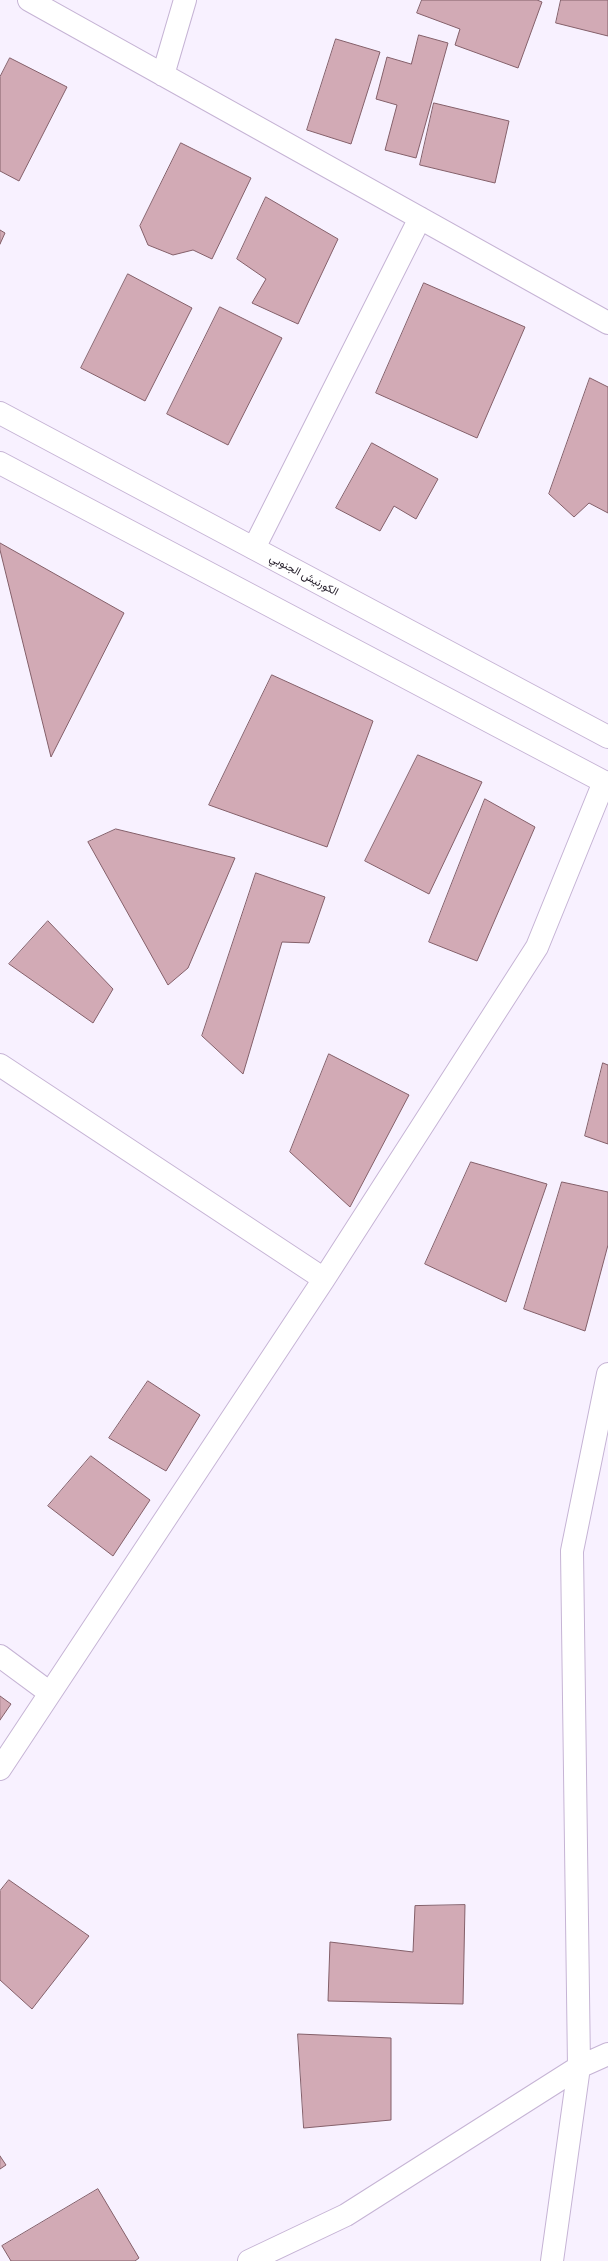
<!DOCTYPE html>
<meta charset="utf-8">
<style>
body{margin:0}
canvas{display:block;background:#f8f1ff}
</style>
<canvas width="608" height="2261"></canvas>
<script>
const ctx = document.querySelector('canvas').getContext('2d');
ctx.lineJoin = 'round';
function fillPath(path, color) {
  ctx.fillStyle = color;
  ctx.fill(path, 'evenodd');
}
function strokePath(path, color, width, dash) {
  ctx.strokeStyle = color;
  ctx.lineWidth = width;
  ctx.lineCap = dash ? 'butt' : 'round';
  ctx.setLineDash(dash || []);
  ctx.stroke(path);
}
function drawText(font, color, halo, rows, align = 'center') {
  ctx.font = font + ' Mulish,Vazirmatn,sans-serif';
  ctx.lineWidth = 3;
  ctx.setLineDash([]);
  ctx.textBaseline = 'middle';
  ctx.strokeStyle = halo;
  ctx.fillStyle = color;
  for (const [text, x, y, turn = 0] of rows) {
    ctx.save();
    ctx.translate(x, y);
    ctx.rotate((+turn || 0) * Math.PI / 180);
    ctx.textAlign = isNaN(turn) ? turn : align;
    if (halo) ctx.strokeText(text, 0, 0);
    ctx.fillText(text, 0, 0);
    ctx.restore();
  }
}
const building = new Path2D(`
 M422,0H537L542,2L518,68L455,45L460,29L417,13Z
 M561,0H608V36L556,23Z
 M419,35L448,43L416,158L385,150L397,105L376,99L387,57L411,64Z
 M336,39L380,52L351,144L307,130Z
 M10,58L67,87L19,181L0,171V77Z
 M434,103L509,121L495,183L420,165Z
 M181,143L251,178L212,259L193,250L173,255L148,245L140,226Z
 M266,197L338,239L298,324L252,303L266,279L237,259Z
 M0,230L5,233L0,244Z
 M128,274L192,308L145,401L81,368Z
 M424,283L525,327L477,438L376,393Z
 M220,307L282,338L228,445L167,414Z
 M590,378L608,387V513L589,503L574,517L549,494Z
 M372,443L438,479L416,519L394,506L380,531L336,508Z
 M0,543L124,613L51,757L0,550Z
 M272,675L373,721L327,847L209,805Z
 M418,755L482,782L429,894L365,861Z
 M485,799L535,827L477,961L429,942Z
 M116,829L235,858L188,968L168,985L88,842Z
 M256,873L325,897L309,943L282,942L243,1074L202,1036Z
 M48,921L113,989L93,1023L9,964Z
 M329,1054L409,1095L350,1207L290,1152Z
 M603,1063L608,1065V1144L585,1136Z
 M471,1162L547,1184L506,1302L425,1264Z
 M562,1182L608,1192V1245L585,1331L524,1309Z
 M148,1381L200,1415L166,1471L109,1438Z
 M91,1456L150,1500L113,1556L48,1506Z
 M0,1696L11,1704L0,1720Z
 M9,1880L89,1936L32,2009L0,1980V1891Z
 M465,1905L463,2004L328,2001L330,1942L413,1952L415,1906Z
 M298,2034L391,2038V2120L304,2128Z
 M0,2156L6,2165L0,2169Z
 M98,2189L139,2258L135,2261H11L2,2246Z`);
fillPath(building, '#d2aab5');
strokePath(building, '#84606a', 1);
const minor = new Path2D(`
 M29,0L608,323
 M163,75L185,0
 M254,548L420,218
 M0,1065L324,1279
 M0,1656L50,1693
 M0,1769L324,1279L537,947L604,782
 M249,2261L346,2215L579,2067L608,2054
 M552,2261L579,2067L572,1551L608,1374`);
const major = new Path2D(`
 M0,413L608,737
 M0,463L608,784`);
strokePath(minor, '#c6b4d5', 24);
strokePath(major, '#c6b4d5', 24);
strokePath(minor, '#fff', 22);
strokePath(major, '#fff', 22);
drawText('11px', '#1e1723', '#fff', [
 ["الكورنيش الجنوبي",304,575,28]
]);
</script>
